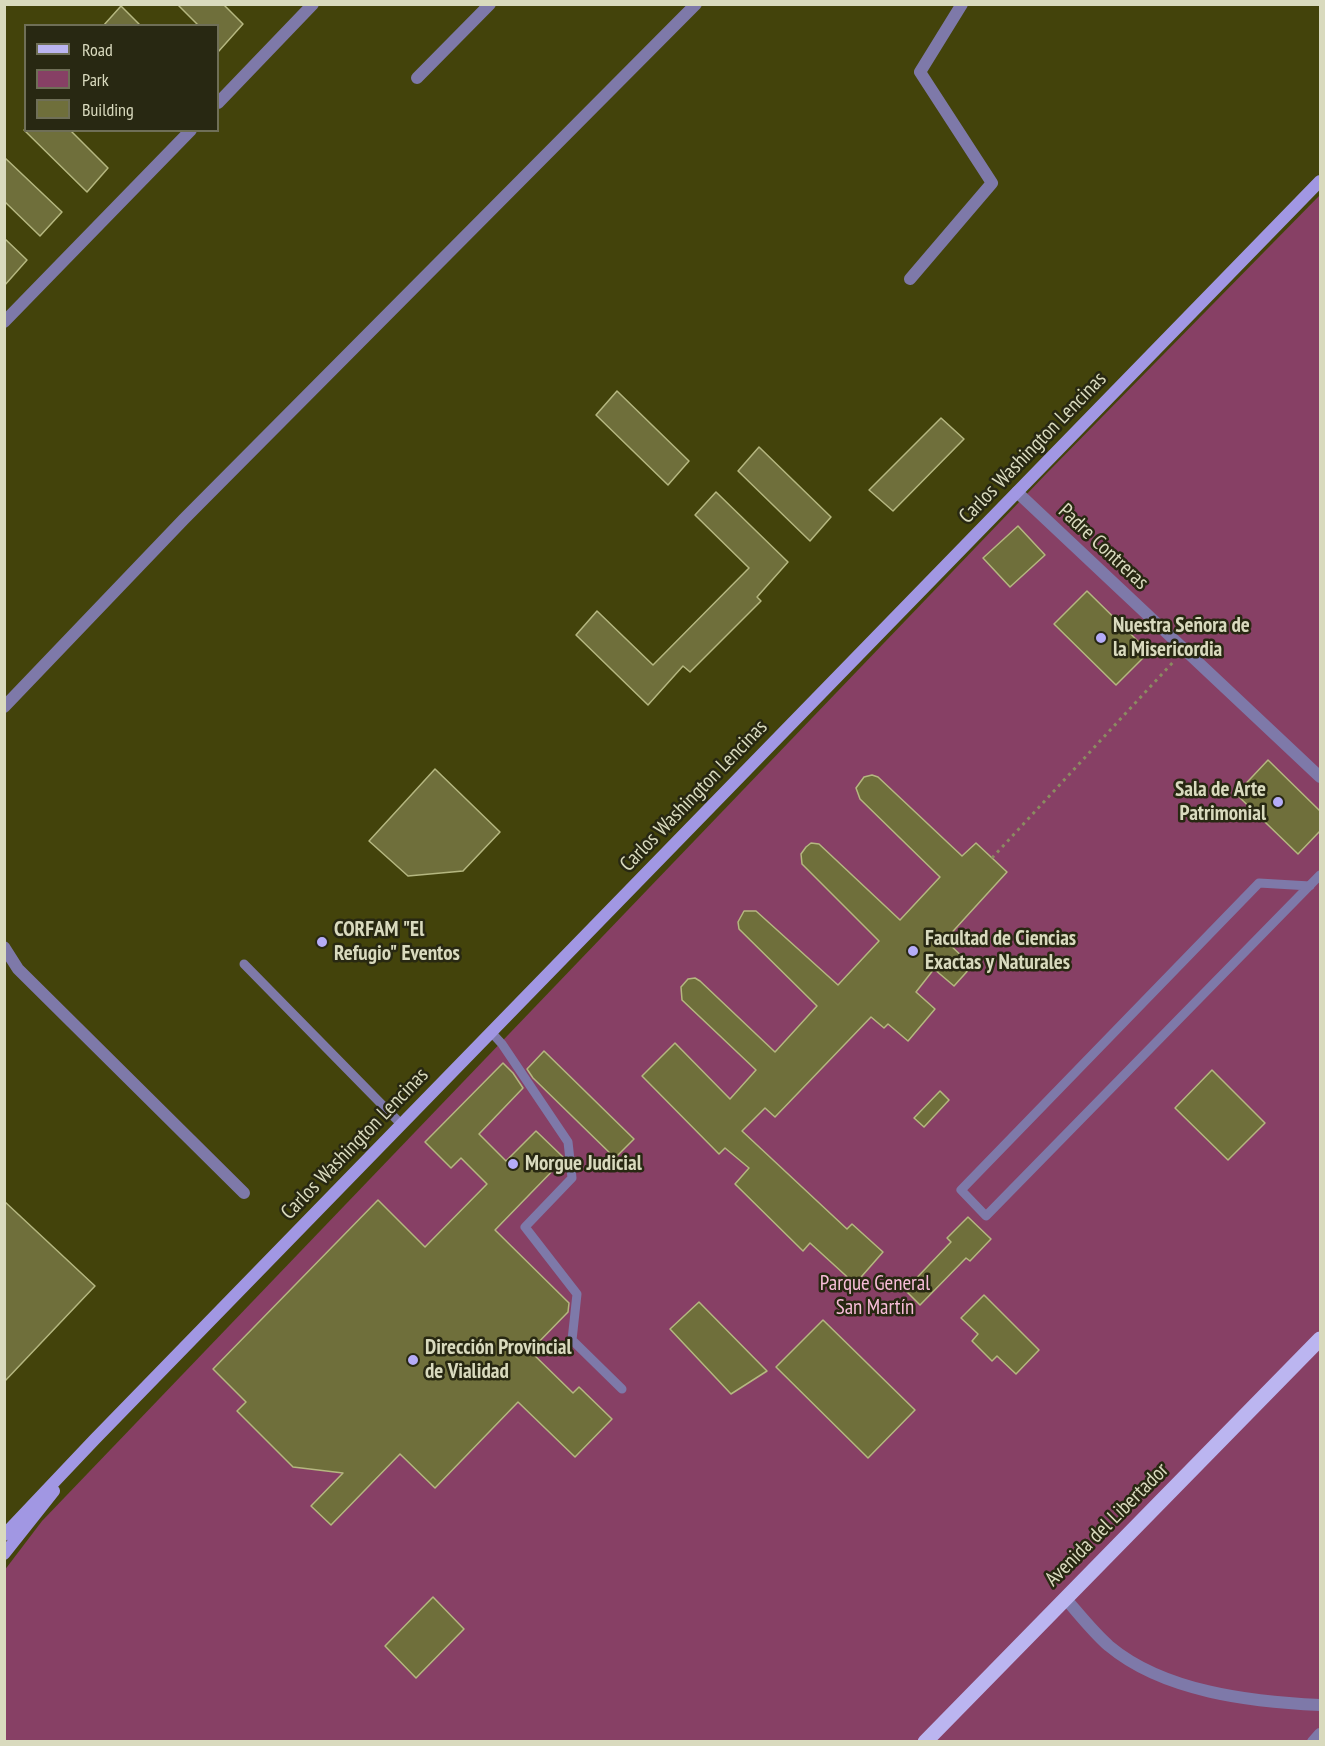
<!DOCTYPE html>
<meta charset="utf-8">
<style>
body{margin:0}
#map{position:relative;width:1325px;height:1746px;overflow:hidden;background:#43430b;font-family:"PT Sans Narrow",sans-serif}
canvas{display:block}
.frame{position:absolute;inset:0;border:6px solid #d9dabe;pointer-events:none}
.legend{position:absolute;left:24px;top:24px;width:195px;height:108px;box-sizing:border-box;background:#282812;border:2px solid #6f6f57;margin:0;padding:8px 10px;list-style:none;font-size:18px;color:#d9dabe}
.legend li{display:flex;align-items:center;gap:12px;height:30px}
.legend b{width:30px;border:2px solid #6f6f57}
</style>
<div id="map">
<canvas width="1325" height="1746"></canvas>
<div class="frame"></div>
<ul class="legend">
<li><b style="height:8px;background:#bbb5f0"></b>Road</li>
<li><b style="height:16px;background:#874065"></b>Park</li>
<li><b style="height:16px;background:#6f6f3b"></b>Building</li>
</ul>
</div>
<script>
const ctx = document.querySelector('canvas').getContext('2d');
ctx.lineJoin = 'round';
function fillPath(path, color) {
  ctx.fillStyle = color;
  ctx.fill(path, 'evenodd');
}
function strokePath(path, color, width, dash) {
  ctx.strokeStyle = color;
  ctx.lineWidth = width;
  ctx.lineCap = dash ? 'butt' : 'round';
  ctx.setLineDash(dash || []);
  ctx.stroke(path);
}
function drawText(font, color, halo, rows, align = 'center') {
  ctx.font = font + ' "PT Sans Narrow",sans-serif';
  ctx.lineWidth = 5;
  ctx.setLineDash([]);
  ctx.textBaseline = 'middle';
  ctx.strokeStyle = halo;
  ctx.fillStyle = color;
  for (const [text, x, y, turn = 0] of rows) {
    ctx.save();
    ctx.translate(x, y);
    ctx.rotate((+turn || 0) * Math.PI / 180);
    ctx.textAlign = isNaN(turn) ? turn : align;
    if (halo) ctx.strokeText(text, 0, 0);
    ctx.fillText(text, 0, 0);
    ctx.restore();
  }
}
fillPath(new Path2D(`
 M1320,195V1741H5L4,1571L42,1521L1046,474Z`), '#874065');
const building = new Path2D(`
 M177,4H223L243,24L218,52V26H199Z
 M121,6L141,26H103Z
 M24,130H70L108,168L87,192Z
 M4,157L62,212L40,236L4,201Z
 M4,238L27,260L4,286Z
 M617,391L689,461L668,485L596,415Z
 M941,418L964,439L893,511L869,490Z
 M759,447L831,517L810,541L738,471Z
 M716,492L788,562L757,597L761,601L690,672L683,666L648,705L576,635L597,611L653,665L749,568L695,515Z
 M1018,526L1045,555L1010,587L983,558Z
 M1087,591L1149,652L1116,685L1054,624Z
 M1268,760L1320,811V831L1298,854L1236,794Z
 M435,769L500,832L463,871L408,876L369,841Z
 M872,775L878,777L962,856L976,843L1007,872L945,940L972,966L954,986L934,969L916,992L935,1009L908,1041L888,1024L884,1028L871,1017L775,1117L765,1108L742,1131L847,1229L852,1224L883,1252L855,1284L810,1243L803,1251L735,1184L749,1168L725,1148L719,1154L642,1076L675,1043L730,1099L756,1070L682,1000L681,987L688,979L695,978L700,981L775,1052L817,1006L739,929L738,922L744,911H756L838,985L879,941L802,864L801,854L806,847L811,843L819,844L900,920L940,877L860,799L856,788L864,777Z
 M544,1051L634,1139L615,1158L533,1078L527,1069Z
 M503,1063L513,1073L523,1088L479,1134L506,1161L536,1131L563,1157V1160L495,1230L569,1303L568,1312L530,1351L573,1393L579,1387L612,1419L575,1457L518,1402L435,1488L400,1454L331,1525L311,1506L343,1473L293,1467L237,1411L246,1402L213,1369L378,1200L425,1247L487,1184L461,1158L451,1168L425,1142Z
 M1212,1070L1265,1123L1228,1160L1175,1108Z
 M940,1091L949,1100L924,1127L914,1118Z
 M4,1201L95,1286L4,1382Z
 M968,1217L991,1239L970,1261L966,1258L920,1305L905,1290L951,1242L947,1238Z
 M984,1295L1039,1350L1016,1374L997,1356L992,1361L972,1341L978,1334L961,1318Z
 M699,1302L767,1371L731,1394L670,1329Z
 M823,1320L915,1410L868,1458L776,1367Z
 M433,1597L464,1629L416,1678L385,1646Z`);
fillPath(building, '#6f6f3b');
strokePath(building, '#b5b780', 1.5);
strokePath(new Path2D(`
 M992,858L1175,660`), '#8b8b61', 3, [3, 4.5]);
strokePath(new Path2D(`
 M1310,886L1259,883L961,1190L986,1216L1320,875
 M244,964L401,1124
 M491,1032L502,1044L568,1142L572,1178L525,1227L577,1294L572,1340L622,1389`), '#7e79a9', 9);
strokePath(new Path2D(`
 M417,78L490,4
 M218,103L313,4
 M910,279L992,183L920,72L962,4
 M4,322L191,130
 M1017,492L1320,777
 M4,707L184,519L696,4
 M4,947L18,969L244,1193
 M1065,1598C1079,1614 1093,1632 1109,1646C1164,1692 1252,1702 1320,1705
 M1313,1742L1320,1734`), '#7e79a9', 12);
strokePath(new Path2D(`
 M4,1535L95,1439L1320,181
 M4,1554L54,1491`), '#a197e3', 12);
strokePath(new Path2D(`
 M925,1742L1320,1339`), '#bbb5f0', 15);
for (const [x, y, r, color] of [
 [1101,638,6,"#b5acf8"],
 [1278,802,6,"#b5acf8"],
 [322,942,6,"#b5acf8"],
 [913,951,6,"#b5acf8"],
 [513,1164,6,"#b5acf8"],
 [413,1360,6,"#b5acf8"]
]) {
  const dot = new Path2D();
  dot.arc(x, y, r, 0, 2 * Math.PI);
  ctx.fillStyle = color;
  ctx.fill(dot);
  strokePath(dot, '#282812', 2);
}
drawText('21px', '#d9dabe', '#282812', [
 ["Carlos Washington Lencinas",1033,448,-46],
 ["Padre Contreras",1103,547,43],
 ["Carlos Washington Lencinas",694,796,-46],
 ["Carlos Washington Lencinas",355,1144,-46],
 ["Avenida del Libertador",1107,1525,-45]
]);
drawText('bold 21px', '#d9dabe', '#282812', [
 ["Nuestra Señora de",1113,626],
 ["la Misericordia",1113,650],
 ["Sala de Arte",1266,790,"right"],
 ["Patrimonial",1266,814,"right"],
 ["CORFAM \"El",334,930],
 ["Refugio\" Eventos",334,954],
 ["Facultad de Ciencias",925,939],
 ["Exactas y Naturales",925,963],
 ["Morgue Judicial",525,1164],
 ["Dirección Provincial",425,1348],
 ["de Vialidad",425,1372]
], 'left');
drawText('21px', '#f8bdd9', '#282812', [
 ["Parque General",875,1284],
 ["San Martín",875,1308]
]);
</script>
